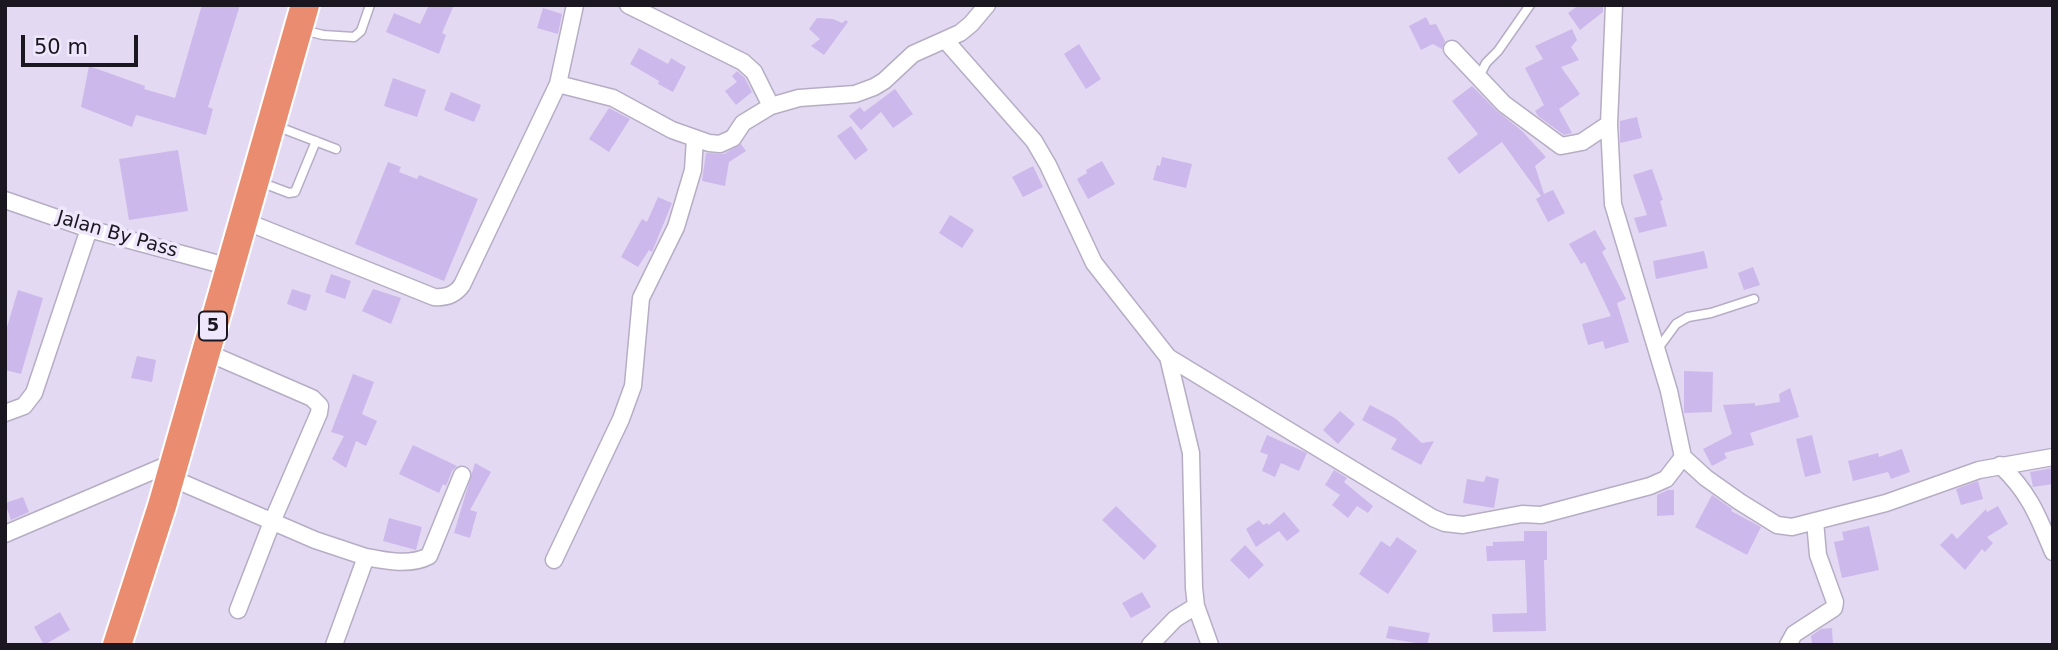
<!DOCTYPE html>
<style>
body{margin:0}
#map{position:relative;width:2058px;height:650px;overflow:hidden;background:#e3d9f2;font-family:"DejaVu Sans",sans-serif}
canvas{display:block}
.frame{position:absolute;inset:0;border:7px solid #1b1720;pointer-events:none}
.scale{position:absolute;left:21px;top:35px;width:117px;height:32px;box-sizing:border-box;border:4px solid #1b1720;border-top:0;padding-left:9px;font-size:21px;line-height:24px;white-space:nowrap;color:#1b1720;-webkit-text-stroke:5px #efe7fb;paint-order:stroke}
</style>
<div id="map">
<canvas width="2058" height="650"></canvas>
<div class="frame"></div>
<div class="scale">50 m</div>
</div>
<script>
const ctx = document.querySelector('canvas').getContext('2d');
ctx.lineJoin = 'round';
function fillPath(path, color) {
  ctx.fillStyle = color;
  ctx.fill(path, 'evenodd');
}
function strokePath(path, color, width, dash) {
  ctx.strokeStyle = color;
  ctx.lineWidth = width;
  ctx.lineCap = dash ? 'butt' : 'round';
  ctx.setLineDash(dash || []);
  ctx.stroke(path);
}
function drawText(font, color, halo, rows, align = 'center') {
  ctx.font = font + ' "DejaVu Sans",sans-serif';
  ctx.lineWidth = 7;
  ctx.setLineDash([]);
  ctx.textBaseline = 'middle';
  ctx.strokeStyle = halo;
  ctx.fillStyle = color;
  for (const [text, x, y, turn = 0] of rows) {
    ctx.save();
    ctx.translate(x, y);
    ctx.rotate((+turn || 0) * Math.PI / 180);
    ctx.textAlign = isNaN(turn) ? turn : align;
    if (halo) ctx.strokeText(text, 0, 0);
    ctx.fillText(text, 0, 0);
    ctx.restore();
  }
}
fillPath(new Path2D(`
 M202,5H240L208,107L213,109L206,135L136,115L132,127L81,107L89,66L145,86L144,89L175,98Z
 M429,5H454L442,33L446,35L439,54L386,32L394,13L420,24Z
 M1579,5H1603V12L1580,30L1568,13Z
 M543,8L562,14L558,34L537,28Z
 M1426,17L1430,25L1436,24L1445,41L1442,49L1433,44L1421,50L1409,26Z
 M817,18L833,19L842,23L846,20L848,22L824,55L811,46L820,39L809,29Z
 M1572,29L1577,40L1571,47L1579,60L1561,67L1580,94L1559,109L1572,133L1564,135L1538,116L1535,111L1544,105L1525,68L1543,59L1535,46Z
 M1079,44L1101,79L1086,89L1064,54Z
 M639,48L668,64L671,58L686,67L673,92L658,84L659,81L630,64Z
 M737,71L745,78L752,92L736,105L725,91L737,82L732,76Z
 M393,78L426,90L417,117L384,106Z
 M1472,86L1497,111L1522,131L1546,157L1535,166L1544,194L1553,190L1565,213L1548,222L1536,199L1541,196L1502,142L1459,174L1447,158L1478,134L1452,101Z
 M895,89L913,114L893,128L881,112L861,130L849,116L860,107L864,112Z
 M451,92L481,105L474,122L444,110Z
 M609,108L630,119L609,152L589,139Z
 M1637,117L1642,138L1620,143V121Z
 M851,126L868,150L855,160L837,136Z
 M741,144L746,151L729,162L725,186L702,181L706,153L724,154Z
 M178,150L188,211L129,220L119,159Z
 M1162,157L1192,164L1186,188L1153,180L1157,165L1160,166Z
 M1102,161L1115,184L1088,199L1077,179L1087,173L1086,170Z
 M388,162L401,167L399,172L417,179L419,175L478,199L444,281L355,244Z
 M1033,166L1043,187L1023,197L1012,177Z
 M1652,169L1663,200L1660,201L1667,226L1639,233L1634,218L1647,215L1633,175Z
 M658,197L672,203L652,252L649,250L638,267L621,257L642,219L647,222Z
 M950,215L974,230L962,248L939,233Z
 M1595,230L1606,249L1602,252L1626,299L1617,303L1629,342L1605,349L1603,341L1588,345L1582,324L1611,316L1585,262L1581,264L1569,244Z
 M1704,251L1708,268L1656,279L1653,261Z
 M1753,267L1760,285L1744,290L1738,273Z
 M331,274L351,281L345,299L325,292Z
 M292,289L311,295L306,311L287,304Z
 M373,289L401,298L391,324L362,311Z
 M18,290L43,298L21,374L5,370V334Z
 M137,356L156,360L152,382L131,378Z
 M1684,371L1713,372L1712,412L1684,413Z
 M353,374L374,382L362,414L377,421L366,446L356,441L346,468L332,459L344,436L331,432Z
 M1790,388L1799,417L1750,433L1754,445L1724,453L1727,458L1712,466L1703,449L1732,434L1723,405L1755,403V406L1780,402L1779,394Z
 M1370,405L1395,418L1422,443L1434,441L1421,465L1391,449L1397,439L1362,420Z
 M1340,411L1355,424L1338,444L1323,430Z
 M1267,435L1307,453L1299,471L1281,463L1275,477L1262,471L1268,455L1260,452Z
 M1812,435L1821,473L1805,477L1796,439Z
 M413,445L457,466L452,471L446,486L443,484L439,493L399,474Z
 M1902,449L1910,472L1891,479L1888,472L1853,481L1848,461L1878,453L1879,457Z
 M475,463L491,472L470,510L477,512L470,538L454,533Z
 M2053,468V484L2033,487L2030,472Z
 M1334,470L1347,478L1344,482L1373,506L1368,513L1357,506L1348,518L1332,505L1340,495L1325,485Z
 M1486,476L1499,479L1494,508L1463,503L1467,479L1484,482Z
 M1978,481L1983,499L1961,505L1956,489Z
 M1668,490H1674V515L1657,516V495Z
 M1712,495L1732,509L1731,511L1761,527L1747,555L1695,527Z
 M23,497L29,512L11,520L5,503Z
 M1116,506L1157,546L1144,560L1102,520Z
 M1998,506L2008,524L1987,537L1993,543L1985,552L1982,549L1965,570L1940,545L1952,533L1957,539L1986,509L1987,512Z
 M1284,512L1300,531L1287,541L1279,531L1256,547L1246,529L1259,520L1263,525L1267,523L1269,525Z
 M389,518L422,527L416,550L383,541Z
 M1869,526L1879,570L1842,578L1834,542L1844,540L1842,532Z
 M1524,531H1547V560H1544L1546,631L1493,632L1492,614L1527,613L1525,560L1487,561L1486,546H1493V542L1524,541Z
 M1397,537L1417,551L1388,594L1359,574L1381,541L1390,547Z
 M1245,545L1264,565L1249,579L1230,560Z
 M1142,592L1151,607L1131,618L1122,603Z
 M60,612L70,630L44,645L34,627Z
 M1389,626L1430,633L1427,645L1386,638Z
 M1832,628L1833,645H1812L1811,636L1821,629Z`), '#ccb8eb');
const service = new Path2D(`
 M303,30L323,35L354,37L361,31L370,5
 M1479,77L1486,63L1498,51L1530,5
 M276,126L336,149
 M260,182L289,193L295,192L316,141
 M1657,350L1676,324L1688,317L1711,313L1754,299`);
const minor = new Path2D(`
 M628,5L743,62L754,72L771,106
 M1614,5L1609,124L1613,204L1669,391L1683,457L1706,478L1740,502L1777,525L1792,527L1886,503L1979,470L2053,457
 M946,41L1034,141L1048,165L1094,263L1168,357L1191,453L1194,588L1196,606L1210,645
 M1452,49L1504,104L1561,146L1582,142L1609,124
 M558,84L613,98L672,130L709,143L720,144L733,138L743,123L771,106L799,98L855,94L874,87L884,81L913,54L960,33L971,24L987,5
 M5,200L89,229L230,267
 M242,220L434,297C446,298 455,295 462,285L558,84L575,5
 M206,352L312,398L320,406L319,413L272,522L238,610
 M1168,357L1433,518L1445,523L1463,525L1522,514L1541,515L1650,486L1666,479L1683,457
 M5,413L24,406L34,393L89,229
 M2000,465C2029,492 2038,516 2053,552
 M169,477L315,540L366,557L334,645
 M5,534L174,462
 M366,557C386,561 410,566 429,556L462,475
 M554,560L621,419L633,386L641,298L676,227L693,170L695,139
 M1150,645L1175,619L1196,606
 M1788,645L1794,634L1834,608L1835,602L1818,555L1815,521`);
const trunk = new Path2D(`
 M117,645L162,506L305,5`);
strokePath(service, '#b6adc5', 11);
strokePath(minor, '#b6adc5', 19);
strokePath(trunk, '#fff', 32);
strokePath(service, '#fff', 8);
strokePath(minor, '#fff', 16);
strokePath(trunk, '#ea8c70', 28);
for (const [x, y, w] of [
 [213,326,28]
]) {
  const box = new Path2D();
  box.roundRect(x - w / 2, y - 14.5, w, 29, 5);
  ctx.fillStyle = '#efe7fb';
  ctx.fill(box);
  strokePath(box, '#1b1720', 2);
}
drawText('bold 18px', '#1b1720', null, [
 ["5",213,326]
]);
drawText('19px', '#1b1720', '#efe7fb', [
 ["Jalan By Pass",117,235,16]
]);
</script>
